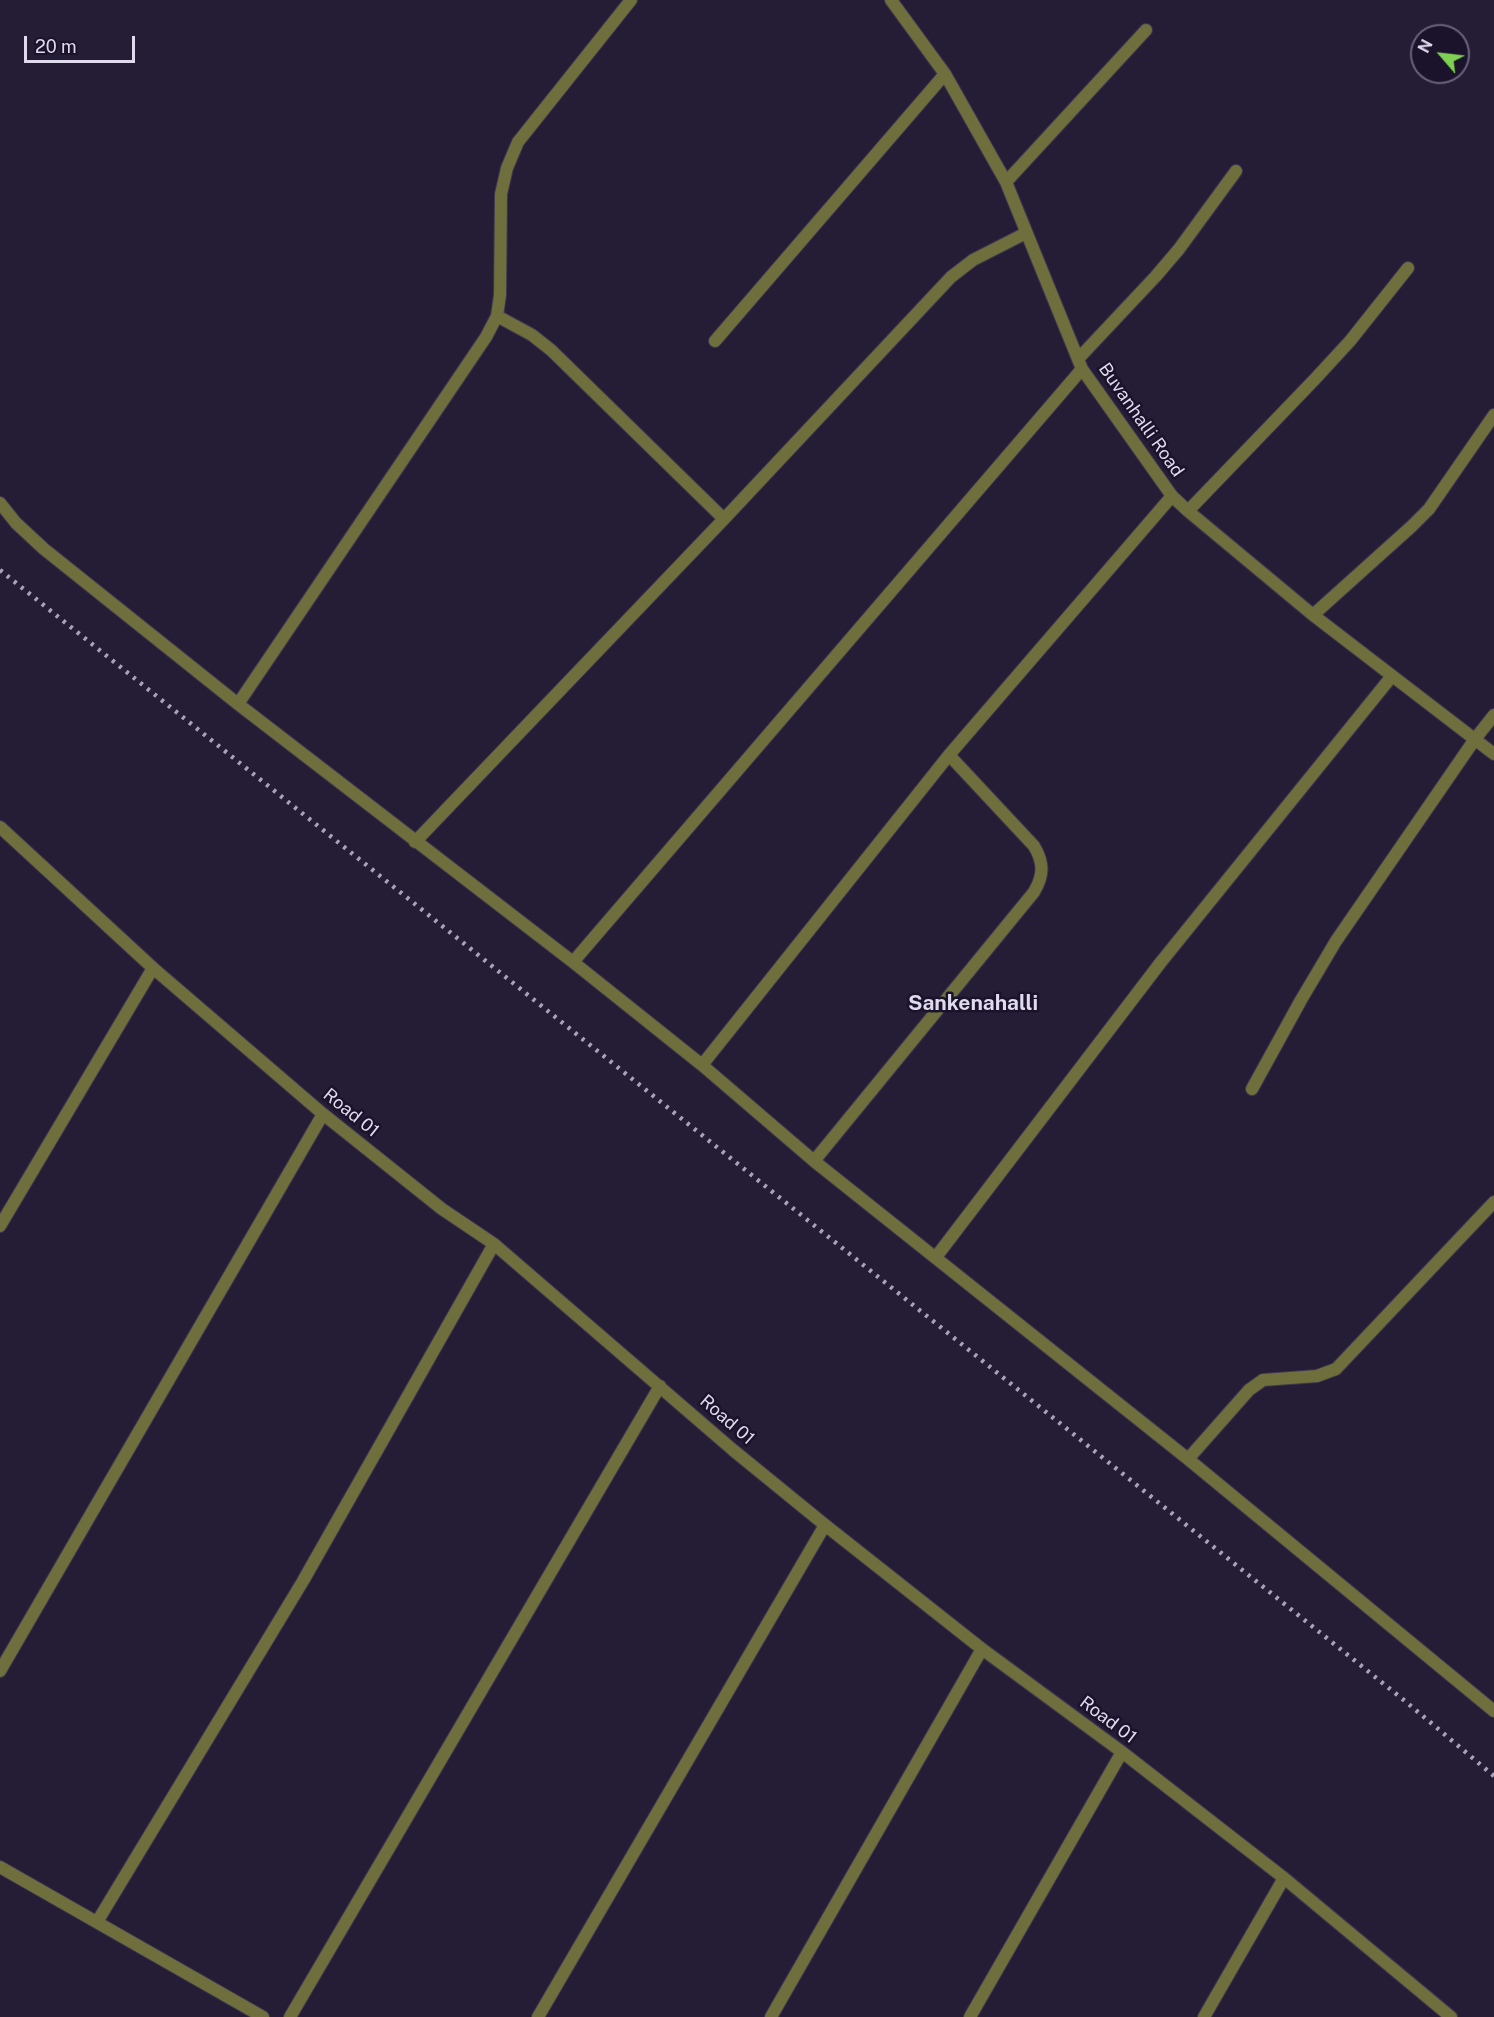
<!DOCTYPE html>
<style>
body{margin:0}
#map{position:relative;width:1494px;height:2017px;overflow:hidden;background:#251c36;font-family:"Public Sans",sans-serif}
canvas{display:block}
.north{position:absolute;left:1410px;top:24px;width:60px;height:60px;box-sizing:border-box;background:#1b132c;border:2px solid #696379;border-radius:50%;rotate:298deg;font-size:16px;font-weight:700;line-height:24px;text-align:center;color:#dfdaec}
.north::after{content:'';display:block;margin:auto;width:21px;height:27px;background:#7ed153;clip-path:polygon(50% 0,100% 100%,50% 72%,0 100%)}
.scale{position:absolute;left:24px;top:36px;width:111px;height:27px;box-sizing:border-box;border:3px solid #dfdaec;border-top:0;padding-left:8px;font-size:18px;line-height:21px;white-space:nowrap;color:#dfdaec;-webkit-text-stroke:4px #1b132c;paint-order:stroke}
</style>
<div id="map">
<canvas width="1494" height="2017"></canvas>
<div class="north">N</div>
<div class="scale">20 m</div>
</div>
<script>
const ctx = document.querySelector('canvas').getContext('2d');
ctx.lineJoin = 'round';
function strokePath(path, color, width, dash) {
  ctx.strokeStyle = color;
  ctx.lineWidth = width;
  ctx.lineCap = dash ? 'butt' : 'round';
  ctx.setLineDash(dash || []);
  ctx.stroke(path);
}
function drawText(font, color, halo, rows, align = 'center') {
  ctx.font = font + ' "Public Sans",sans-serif';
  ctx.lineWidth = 5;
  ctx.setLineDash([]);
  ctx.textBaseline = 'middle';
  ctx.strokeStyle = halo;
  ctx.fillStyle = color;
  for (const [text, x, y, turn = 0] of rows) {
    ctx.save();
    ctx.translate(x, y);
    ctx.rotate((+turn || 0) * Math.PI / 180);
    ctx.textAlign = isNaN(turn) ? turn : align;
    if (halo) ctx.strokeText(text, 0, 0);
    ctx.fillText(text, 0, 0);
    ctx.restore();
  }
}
const minor = new Path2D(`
 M891,0L945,74L1006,182L1082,369L1172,496L1188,511L1313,615L1494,754
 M1006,182L1146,30
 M497,316L532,335L551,350L724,519
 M715,341L945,74
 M1078,359L1156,276L1179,249L1236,171
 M0,503L16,523L44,549L238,704L573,962L702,1065L814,1161L1188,1459L1494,1711
 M1188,511L1315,379L1350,341L1408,268
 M1313,615L1412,526L1429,509L1494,415
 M238,704L486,337L497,316L500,295L501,194L507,168L518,142L631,0
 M0,827L153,968L323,1114L442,1209L494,1244L733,1450L825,1525L982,1649L1122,1752L1284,1878L1451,2017
 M415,842L724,519L951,277L973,260L1026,233
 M573,962L1082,369
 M702,1065L949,755L1172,496
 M1252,1089L1301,1000L1336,941L1475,739L1494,715
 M814,1161L1034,892C1044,875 1044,863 1034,846L949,755
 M0,1226L153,968
 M936,1257L1161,962L1392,676
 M1188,1459L1249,1390L1263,1380L1317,1376L1336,1369L1494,1202
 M0,1671L323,1114
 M0,1867L263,2017
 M97,1922L303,1581L494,1244
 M290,2017L660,1386
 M538,2017L825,1525
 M771,2017L982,1649
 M970,2017L1122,1752
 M1204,2017L1284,1878`);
strokePath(minor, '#3f374f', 14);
strokePath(minor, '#6e6f3c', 12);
strokePath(new Path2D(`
 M0,570L1405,1701L1494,1776`), '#a9a3b7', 4.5, [3, 6]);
drawText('18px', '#dfdaec', '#1b132c', [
 ["Buvanhalli Road",1141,420,55],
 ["Road 01",351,1113,39],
 ["Road 01",727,1420,41],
 ["Road 01",1108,1720,37]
]);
drawText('bold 21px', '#dfdaec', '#1b132c', [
 ["Sankenahalli",973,1004]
]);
</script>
